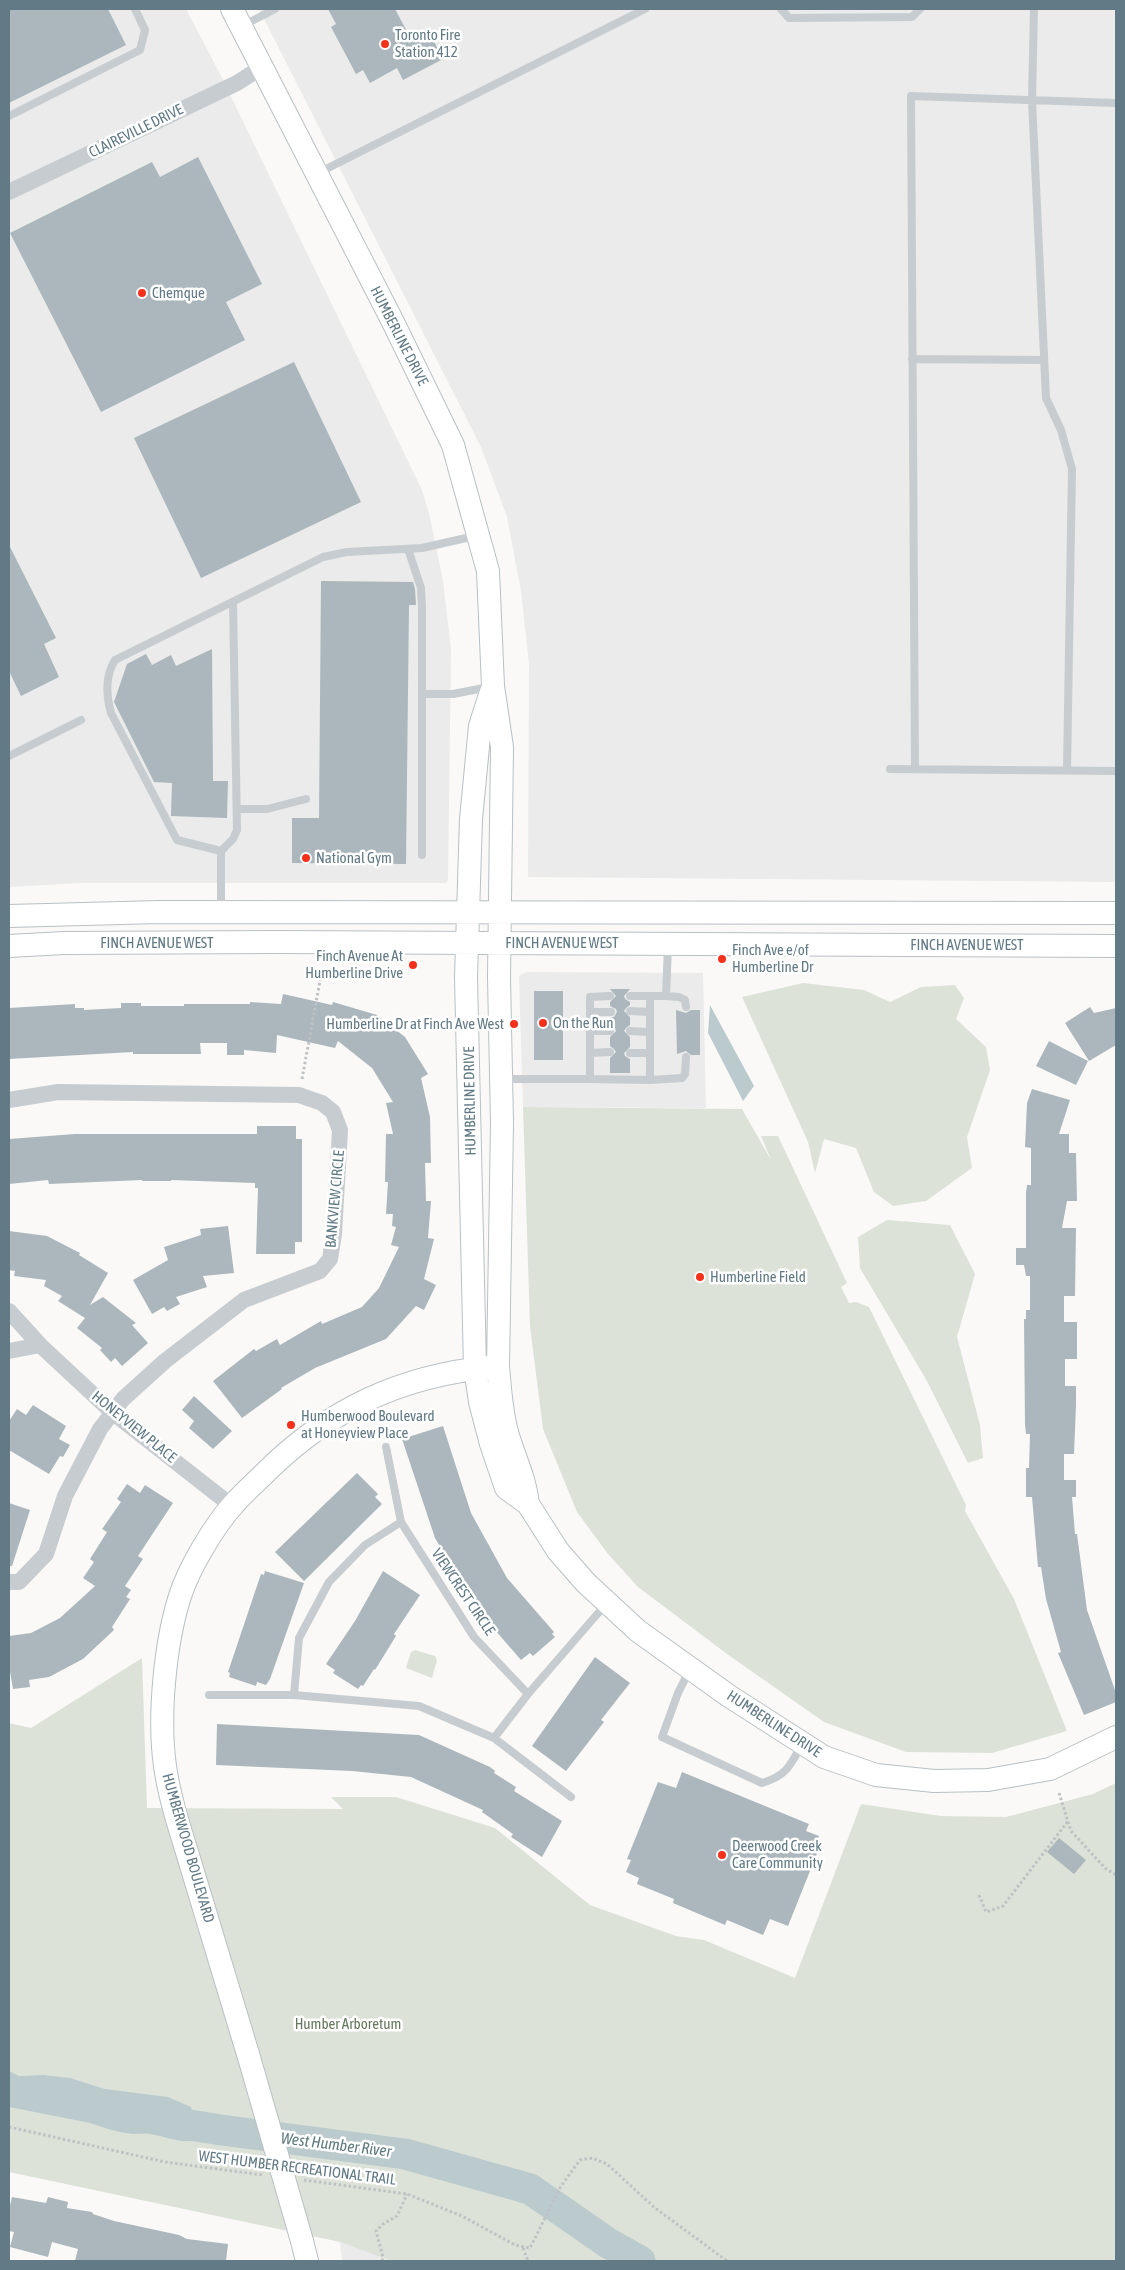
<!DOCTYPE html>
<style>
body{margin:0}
#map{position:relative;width:1125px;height:2270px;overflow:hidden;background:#faf9f7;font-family:"Asap Condensed",sans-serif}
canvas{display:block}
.frame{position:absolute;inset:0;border:10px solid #617a85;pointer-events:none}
</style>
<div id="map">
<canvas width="1125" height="2270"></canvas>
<div class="frame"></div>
</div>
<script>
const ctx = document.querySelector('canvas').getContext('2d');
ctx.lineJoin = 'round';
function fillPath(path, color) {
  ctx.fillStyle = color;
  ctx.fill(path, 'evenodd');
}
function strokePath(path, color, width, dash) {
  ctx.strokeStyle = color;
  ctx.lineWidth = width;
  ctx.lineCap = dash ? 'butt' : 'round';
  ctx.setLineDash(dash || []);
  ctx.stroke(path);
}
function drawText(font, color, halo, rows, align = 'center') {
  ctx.font = font + ' "Asap Condensed",sans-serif';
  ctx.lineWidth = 5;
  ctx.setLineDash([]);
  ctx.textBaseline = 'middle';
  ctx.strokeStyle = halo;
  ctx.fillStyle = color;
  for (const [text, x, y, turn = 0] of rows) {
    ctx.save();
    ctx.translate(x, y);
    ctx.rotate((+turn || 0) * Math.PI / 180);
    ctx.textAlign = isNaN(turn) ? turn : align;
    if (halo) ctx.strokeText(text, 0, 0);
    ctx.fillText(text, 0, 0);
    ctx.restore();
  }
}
fillPath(new Path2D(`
 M9,9H186L219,72L422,490L429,513L443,581L451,649L448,880L446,883H81L9,887Z
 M259,9H1116V882L528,877L529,664L521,591L507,517L481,447Z
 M527,972L703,973L706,1108L523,1107L519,978L520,975Z
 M340,2242L400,2261H342Z`), '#eaebea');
fillPath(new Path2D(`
 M803,983L864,990L890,1002L921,987L955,985L964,998L956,1019L986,1047L990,1070L967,1137L972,1168L926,1201L893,1206L874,1192L856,1148L824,1139L815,1173L808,1142L742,997Z
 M523,1107L742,1109L771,1160L761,1136H778L847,1283L841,1287L849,1303L856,1302L869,1307L966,1505L965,1511L1014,1599L1067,1731L992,1753L906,1752L824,1722L727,1654L638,1587L608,1554L577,1512L543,1429L530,1326Z
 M887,1220L950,1225L975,1274L957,1337L980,1425L983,1458L968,1463L927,1381L860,1268L858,1237Z
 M415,1650L435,1656L437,1660L432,1678L406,1668L411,1652Z
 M142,1658L147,1808L343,1809L331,1797H396L495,1828L590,1905L676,1936L704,1940L795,1978L861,1804L941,1816L1006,1817L1093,1794L1116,1783V2261H392L340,2242L9,2172V1723L31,1728Z`), '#dce2d8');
fillPath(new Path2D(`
 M710,1005L754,1086L743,1101L708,1033Z
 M9,2071L19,2076L44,2075L70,2078L105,2089L168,2097L191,2107L199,2139C183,2145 167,2137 152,2134C146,2133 139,2134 132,2134C118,2132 104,2128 90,2123L9,2107Z`), '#bbcbcd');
strokePath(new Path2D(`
 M153,2119L221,2130L405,2154L530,2189L608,2243L640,2261`), '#bbcbcd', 31);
fillPath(new Path2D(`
 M9,9H108L126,45L9,103Z
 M328,9H395L412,41L429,32L443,59L403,80L397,68L370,83L363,70L356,74L331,27L336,24Z
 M198,157L262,284L226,302L245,340L101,412L10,233L152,162L160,177Z
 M294,362L361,502L201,578L134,438Z
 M9,545L56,638L44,644L59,677L21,696L9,671Z
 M321,581L413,582L415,589L416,605H409L406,864L292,863V818H319Z
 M212,649L213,781H228L227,818L171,816L172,783L154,782L114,702L127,664L146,654L152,665L171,655L176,666Z
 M610,989H630L624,996L625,999L630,1002V1005L626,1008L624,1011L630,1017V1025L626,1028L624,1031L630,1037V1047L624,1053L625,1056L630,1059V1073H610V1058L616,1052L614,1049L610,1046V1037L616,1031L615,1028L610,1025V1018L614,1017L617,1012L616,1009L610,1006V1002L616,996Z
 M534,991H563V1060H534Z
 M283,994L332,1005L333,1002L377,1015L405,1037L428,1074L421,1078L430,1117L431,1163H425L426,1201H431L428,1238L434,1239L424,1279L436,1285L424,1310L416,1306L386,1339L315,1368L281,1388L282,1389L242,1418L213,1381L254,1349L256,1351L277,1339L280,1345L321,1321L322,1324L362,1307L379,1288L399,1247L391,1245L396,1227L392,1226L393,1214H386L388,1182H385L386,1134H393L386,1103L393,1102L372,1068L338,1041L335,1048L277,1035L276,1053L244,1050V1055H227V1043H200L201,1054H133V1052L9,1059V1008L75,1004V1008H84V1010L121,1008V1003H141V1006H184V1004H250V1002L281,1004Z
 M1090,1007L1094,1013L1116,1008V1045L1089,1061L1065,1023Z
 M676,1010L686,1013L691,1010H700V1055H691L686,1051L677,1054Z
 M1049,1041L1088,1061L1076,1085L1036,1066Z
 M1032,1089L1070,1100L1059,1134H1069V1153H1076L1077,1201H1067L1062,1228H1076L1075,1296H1064V1322H1077V1359H1065V1386H1076V1405L1074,1454H1064V1480H1076V1497H1072L1075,1534H1077L1087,1610L1116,1693V1702L1084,1715L1058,1653L1061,1652L1046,1599L1041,1567H1038L1032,1497H1026V1468H1029L1030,1434H1026L1025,1425L1024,1319H1026V1310H1030V1276H1026L1024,1265H1016V1248H1026V1193L1027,1185H1031V1148L1025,1147L1027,1103Z
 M257,1126H296V1139H302V1242H295V1254H256L258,1188H255V1183L171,1180V1181H142V1180L49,1184L48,1180L9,1184V1139L75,1134H257Z
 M228,1226L234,1273L203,1276L207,1287L176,1297L180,1304L167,1311L164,1307L152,1314L133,1280L168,1260L164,1247L201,1235L200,1229Z
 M9,1231L47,1236L80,1253L79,1255L108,1273L90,1305L103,1297L136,1323L132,1325L148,1343L122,1366L115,1358L111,1362L100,1350L102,1348L77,1328L85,1318L58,1301L62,1296L44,1286L46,1280L14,1276L15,1271L9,1270Z
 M194,1396L232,1431L213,1449L189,1428L194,1421L182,1410Z
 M33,1405L66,1426L59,1439L70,1445L63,1457L60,1456L49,1474L9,1450V1421L17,1409L26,1415Z
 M443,1426L471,1513L507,1578L554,1632L552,1634L555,1637L533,1656L530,1653L521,1660L475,1607L435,1538L402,1439Z
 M357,1473L378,1494L375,1497L382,1504L304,1581L275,1552Z
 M127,1484L140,1493L145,1485L173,1503L138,1556L143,1559L125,1586L131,1590L126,1597L130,1599L112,1627L114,1630L83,1659L49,1677L29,1680L30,1687L13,1689L9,1666V1636L31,1633L60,1618L95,1586L83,1578L94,1562L90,1559L107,1532L102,1529L121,1502L117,1499Z
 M9,1503L30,1510L12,1566H9Z
 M265,1571L304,1583L270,1679L266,1685L257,1682L256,1686L229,1677L230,1673L228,1672L261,1574L264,1575Z
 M383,1571L420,1595L394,1634L396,1636L375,1670L374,1669L363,1686L361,1685L358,1689L333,1673L335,1670L326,1664L355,1621Z
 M595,1657L630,1683L601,1720L604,1722L566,1771L532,1746Z
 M217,1724L419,1735L490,1767L495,1771L494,1773L516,1787L514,1791L562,1821L542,1857L511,1837L513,1834L482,1812L483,1810L411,1777L352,1771L216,1765Z
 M682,1772L809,1824L806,1831L819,1836L814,1849L818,1851L788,1926L770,1919L763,1935L727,1920L725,1925L673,1903L674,1899L637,1884L639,1878L626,1872L631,1860L627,1859L658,1782L676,1788Z
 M1059,1838L1086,1860L1074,1874L1047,1852Z
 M12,2197L46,2203L48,2197L68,2202L67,2208L92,2212L93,2214L114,2221L179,2235L187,2239L228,2244L226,2261H75L78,2249L52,2242L48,2257L10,2247L14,2232L9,2231V2210Z`), '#abb7bc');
const secondary = new Path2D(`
 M232,9L393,322L453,445L488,571L493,686L502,747L499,977L502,1123L498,1366C500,1388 501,1410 507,1432C514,1458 525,1476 528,1504
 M491,692L480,726L471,819L466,977L475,1368L480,1402L491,1444L506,1488L528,1504L558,1551L586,1583L638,1631L729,1696L824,1757L876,1775L934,1781L988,1780L1050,1769L1116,1737
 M9,916L159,912L1116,913
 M9,946L64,943L276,942L1116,946
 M248,2054C230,1993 211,1933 193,1872C183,1838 170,1802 165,1766C158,1717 165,1643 180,1596C189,1568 214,1526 233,1505C243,1493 256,1482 267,1471C331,1408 402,1376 490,1367
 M302,2241L307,2261`);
strokePath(secondary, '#b8c0c4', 24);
strokePath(new Path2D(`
 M302,1079L322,970
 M1059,1793L1071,1831L1105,1868L1116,1875
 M979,1895L986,1912L1003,1906L1068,1821
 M9,2127L165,2162L263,2175
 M304,2180L407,2194L462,2216L515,2245L530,2248L561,2186L580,2160L592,2158L607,2164L655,2208L727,2261
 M523,2248L528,2261
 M382,2261L383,2257L376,2231L383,2224L397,2216L407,2194`), '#bec2c4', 3, [2.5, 2.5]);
strokePath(new Path2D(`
 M781,9L789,18L912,17L920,9
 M1034,9L1032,100L1046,398L1061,430L1072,469L1067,770
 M244,25L275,9
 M9,116L140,50L145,30L135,9
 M318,173L645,9
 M912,359L1044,360
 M408,549L421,588L422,608V855
 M422,694H453L489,687
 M9,756L81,720
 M890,769L1116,771
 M915,769L911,96L1116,103
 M237,809H267L306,799
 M221,851L177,840L111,713C106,695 105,676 115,660L323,557L347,552L422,548L475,536
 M221,910V851L233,839L237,830L233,602
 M630,996H666L668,946
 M666,996L679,997L685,1000L686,1007
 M630,1011L650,1012
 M590,1012H611
 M590,1031H610
 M630,1031L650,1032
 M590,1053L610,1052
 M630,1053H650
 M503,1079H590V997L610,996
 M590,1079L650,1080V996
 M650,1080L682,1078L685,1074L686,1057
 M386,1447L401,1522L474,1637L528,1694
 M689,1671L678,1693L662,1737L762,1783C786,1776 790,1766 801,1746
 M209,1695H294L419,1706L494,1738L571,1797
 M294,1695L299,1638L329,1582L365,1545L401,1522
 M494,1738L528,1694L606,1604`), '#c6cccf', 8);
strokePath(new Path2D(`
 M9,192L237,83L262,67
 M9,1100L58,1092L299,1095L322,1103L333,1112L340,1130L334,1234L330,1259L320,1271L244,1300L165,1361L123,1399L100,1429L65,1496L46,1554L19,1582H9
 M9,1311L40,1345L112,1412L232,1506
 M9,1351L40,1345`), '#c6cccf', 16);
strokePath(secondary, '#fff', 22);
const secondaryBridge = new Path2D(`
 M248,2054L302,2241`);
strokePath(secondaryBridge, '#b8c0c4', 24, []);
strokePath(secondaryBridge, '#fff', 22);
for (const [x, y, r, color] of [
 [385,44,5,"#f5311b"],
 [142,293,5,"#f5311b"],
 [306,858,5,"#f5311b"],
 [722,959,5,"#f5311b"],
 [413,965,5,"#f5311b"],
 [543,1023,5,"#f5311b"],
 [514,1024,5,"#f5311b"],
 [700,1277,5,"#f5311b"],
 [291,1425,5,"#f5311b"],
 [722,1855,5,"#f5311b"]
]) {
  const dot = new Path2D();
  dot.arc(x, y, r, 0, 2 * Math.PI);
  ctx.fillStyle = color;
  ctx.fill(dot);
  strokePath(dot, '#fff', 2);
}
drawText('15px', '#617a85', '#fff', [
 ["Toronto Fire",395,35],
 ["Station 412",395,52],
 ["Chemque",152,293],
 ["National Gym",316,858],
 ["Finch Ave e/of",732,950],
 ["Humberline Dr",732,967],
 ["Finch Avenue At",403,956,"right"],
 ["Humberline Drive",403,973,"right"],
 ["On the Run",553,1023],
 ["Humberline Dr at Finch Ave West",504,1024,"right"],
 ["Humberline Field",710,1277],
 ["Humberwood Boulevard",301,1416],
 ["at Honeyview Place",301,1433],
 ["Deerwood Creek",732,1846],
 ["Care Community",732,1863]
], 'left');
drawText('15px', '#617a85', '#fff', [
 ["CLAIREVILLE DRIVE",136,131,-26],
 ["HUMBERLINE DRIVE",399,336,63],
 ["FINCH AVENUE WEST",157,943],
 ["FINCH AVENUE WEST",562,943],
 ["FINCH AVENUE WEST",967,945],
 ["HUMBERLINE DRIVE",470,1101,-91],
 ["BANKVIEW CIRCLE",335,1199,-85],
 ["HONEYVIEW PLACE",134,1427,39],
 ["VIEWCREST CIRCLE",463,1592,56],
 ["HUMBERLINE DRIVE",774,1724,33],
 ["HUMBERWOOD BOULEVARD",188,1848,74],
 ["WEST HUMBER RECREATIONAL TRAIL",297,2168,7]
]);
drawText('15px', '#66775d', '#fff', [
 ["Humber Arboretum",348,2024]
]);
drawText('italic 16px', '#5d7a7e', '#fff', [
 ["West Humber River",336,2145,7]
]);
</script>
